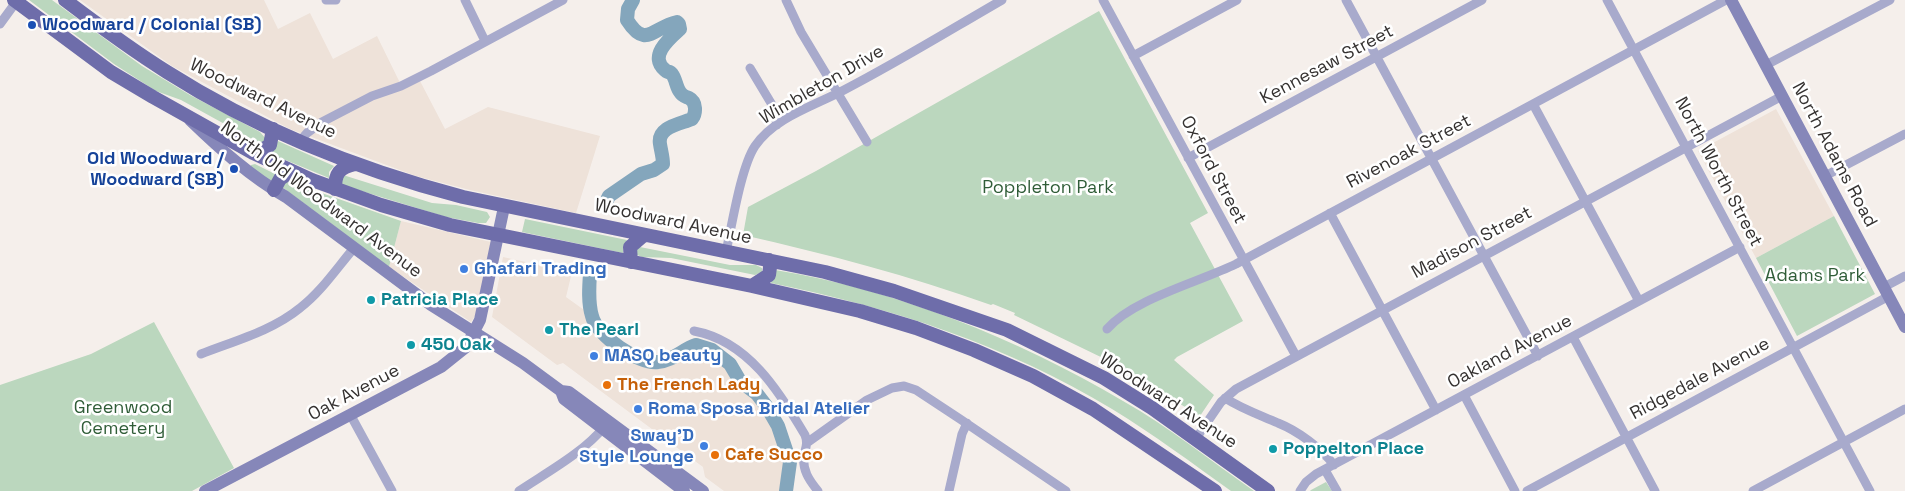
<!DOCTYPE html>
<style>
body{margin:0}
canvas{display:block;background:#f5efeb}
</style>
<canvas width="1905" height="491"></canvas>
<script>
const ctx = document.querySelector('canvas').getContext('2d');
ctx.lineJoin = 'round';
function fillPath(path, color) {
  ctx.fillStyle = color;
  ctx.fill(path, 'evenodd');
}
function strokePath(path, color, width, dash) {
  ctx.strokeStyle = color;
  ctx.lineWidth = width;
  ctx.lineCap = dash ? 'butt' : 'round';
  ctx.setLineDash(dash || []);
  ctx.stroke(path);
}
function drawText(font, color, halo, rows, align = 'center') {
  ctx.font = font + ' "Space Grotesk",sans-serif';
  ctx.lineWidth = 5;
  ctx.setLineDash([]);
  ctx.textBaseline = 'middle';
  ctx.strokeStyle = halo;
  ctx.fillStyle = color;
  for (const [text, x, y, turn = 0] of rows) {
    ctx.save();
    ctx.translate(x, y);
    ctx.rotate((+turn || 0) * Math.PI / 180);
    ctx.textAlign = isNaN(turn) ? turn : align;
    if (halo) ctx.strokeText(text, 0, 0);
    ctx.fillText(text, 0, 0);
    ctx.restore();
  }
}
fillPath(new Path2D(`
 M80,0H264L278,29L310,13L333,59L377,36L403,89L420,81L445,129L488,107L600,136L576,213L470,190L416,176L290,129L172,66Z
 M1776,109L1834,216L1756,258L1698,151Z
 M401,221L491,242L477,313L471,322L389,267Z
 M503,257L572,272L566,297L591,315L598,328L605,335L644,361L657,363L667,361L696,345L712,350L730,364L740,381L760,398L778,426L790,462L786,491H724L705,477L703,467L563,363L557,365L492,317Z`), '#eee2d9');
fillPath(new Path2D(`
 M29,0H52L142,66L190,95L260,132L266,139L263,143H259L181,100L156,91L114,64Z
 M1099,11L1208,213L1190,223L1243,321L1177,357L1174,360L1214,395L1200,416L1109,361L1014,315L1015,313L993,304L991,305C910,276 827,254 743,235L748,207L816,171Z
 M278,141L334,166L329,172V178L271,154Z
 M255,164L277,175L273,182L251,170V165Z
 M343,175L432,203L456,205L487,212L490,217L486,223H478L446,217L342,185L339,179Z
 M285,180L401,221L389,267L282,187Z
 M1834,216L1875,294L1797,336L1756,258Z
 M525,219L627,240L623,248V253L522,232Z
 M640,247L730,265H756L762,268V272L755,275L671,258L642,257L635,254V249Z
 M775,270C897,290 1016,338 1123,401C1169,427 1211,461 1254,491H1231C1192,463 1153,434 1112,409C1008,346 891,307 771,283Z
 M154,322L234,468L192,491H0V385L91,354Z
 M1326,482L1332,491H1310L1311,490Z`), '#bbd7be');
strokePath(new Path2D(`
 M606,202L609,196L641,174L654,170L663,164C663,157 661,151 660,144C657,127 680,124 692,119C696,114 697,102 689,98C685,96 683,97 680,92C676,87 676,79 672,74C667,69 671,75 665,70C648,56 670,38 680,29L679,24L677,22C653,27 646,50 627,20L628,9L633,0
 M590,274C589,288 588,303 592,316C596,335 639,365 658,362C673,361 683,349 696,345L712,350L730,364L740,381L757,394L767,407L778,426L790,462L786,491`), '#84a6bc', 14);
strokePath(new Path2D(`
 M326,0H336
 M465,0L485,41
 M786,0L801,32L867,142
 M1103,0L1296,356
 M1346,0L1538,356
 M1607,0L1870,491
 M0,24L16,2
 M1133,56L1237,0
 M1766,65L1890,0
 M750,68L774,108L777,125
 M1533,104L1639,301
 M300,141L307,133L322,122L372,96L401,86L431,71L563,0
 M1188,158L1482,0
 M1825,176L1905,134
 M1330,213L1436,410
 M726,252C732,225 741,167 755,146C775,117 814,106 844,90C898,62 950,30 1002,0
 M1884,287L1905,276
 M1107,329C1133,299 1199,282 1236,264L1726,0
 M694,331C748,341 779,391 805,435C808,443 806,447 804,455C802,470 809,480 818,491
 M1573,337L1655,491
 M201,354C234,341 272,331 300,308C321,292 337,268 354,248
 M1464,395L1515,491
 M1225,398C1242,409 1260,415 1278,423C1298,431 1321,448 1334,465
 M350,414L392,491
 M1195,440L1221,402L1236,389L1782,96
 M808,442L867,400L892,388L904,386L916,390L960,419L1066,491
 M1325,470L1337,491
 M519,491C549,471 583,453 606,425
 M949,491L962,434L967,423
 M1300,491L1306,482L1316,474L1740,247
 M1527,491L1889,296
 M1753,491L1905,409`), '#a8aacc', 9);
strokePath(new Path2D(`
 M1731,0L1905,327
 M190,120C220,149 250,176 286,197L431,305L523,363L561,391L569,392L703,491
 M561,391L564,399L684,491
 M205,491L441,367L466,347L480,320L504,207`), '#8687b9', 12);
strokePath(new Path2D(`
 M14,0L111,72L153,97L253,153L312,180L381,205L450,225L752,286L860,311L916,328L974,350L1033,376L1093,409L1215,491
 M65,0C98,25 132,50 167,72C258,130 360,170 463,197L825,272L894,291L1007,330L1104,378L1152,408L1268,491
 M253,153L262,150L270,145L273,129
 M335,189C335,173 339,168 355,164
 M274,190L280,179L292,171
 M631,262L630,247L644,235
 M752,286L769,275L770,267L769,260`), '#6e6daa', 14);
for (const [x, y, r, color] of [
 [32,25,5,"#1a4fb4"],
 [234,169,5,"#1a4fb4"],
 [464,269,5,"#3f7fe0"],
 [371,300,5,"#0f9aa8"],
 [549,330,5,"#0f9aa8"],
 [411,345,5,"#0f9aa8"],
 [594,356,5,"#3f7fe0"],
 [607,385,5,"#e8710a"],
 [638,409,5,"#3f7fe0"],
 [704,446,5,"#3f7fe0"],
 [1273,449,5,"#0f9aa8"],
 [715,455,5,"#e8710a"]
]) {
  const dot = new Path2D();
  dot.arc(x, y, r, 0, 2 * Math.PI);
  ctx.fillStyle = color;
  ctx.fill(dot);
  strokePath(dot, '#fff', 2);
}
drawText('bold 18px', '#164399', '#fff', [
 ["Woodward / Colonial (SB)",42,25],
 ["Old Woodward /",224,159,"right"],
 ["Woodward (SB)",224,180,"right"]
], 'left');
drawText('18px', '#353231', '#fff', [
 ["Kennesaw Street",1327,65,-28],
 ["Wimbleton Drive",822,85,-30],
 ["Woodward Avenue",263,99,26],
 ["Rivenoak Street",1409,152,-28],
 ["North Adams Road",1834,155,62],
 ["Oxford Street",1213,170,62],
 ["North Worth Street",1718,172,62],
 ["North Old Woodward Avenue",321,200,37],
 ["Woodward Avenue",673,222,12],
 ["Madison Street",1472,243,-28],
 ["Oakland Avenue",1510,352,-28],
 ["Ridgedale Avenue",1700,379,-28],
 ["Oak Avenue",354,393,-28],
 ["Woodward Avenue",1168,401,33]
]);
drawText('18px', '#305d38', '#fff', [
 ["Poppleton Park",1048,188],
 ["Adams Park",1815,276],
 ["Greenwood",123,408],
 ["Cemetery",123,429]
]);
drawText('bold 18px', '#366cbe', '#fff', [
 ["Ghafari Trading",474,269],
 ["MASQ beauty",604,356],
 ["Roma Sposa Bridal Atelier",648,409],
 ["Sway'D",694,436,"right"],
 ["Style Lounge",694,457,"right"]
], 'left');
drawText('bold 18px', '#0d838f', '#fff', [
 ["Patricia Place",381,300],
 ["The Pearl",559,330],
 ["450 Oak",421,345],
 ["Poppelton Place",1283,449]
], 'left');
drawText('bold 18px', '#c56008', '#fff', [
 ["The French Lady",617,385],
 ["Cafe Succo",725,455]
], 'left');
</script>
